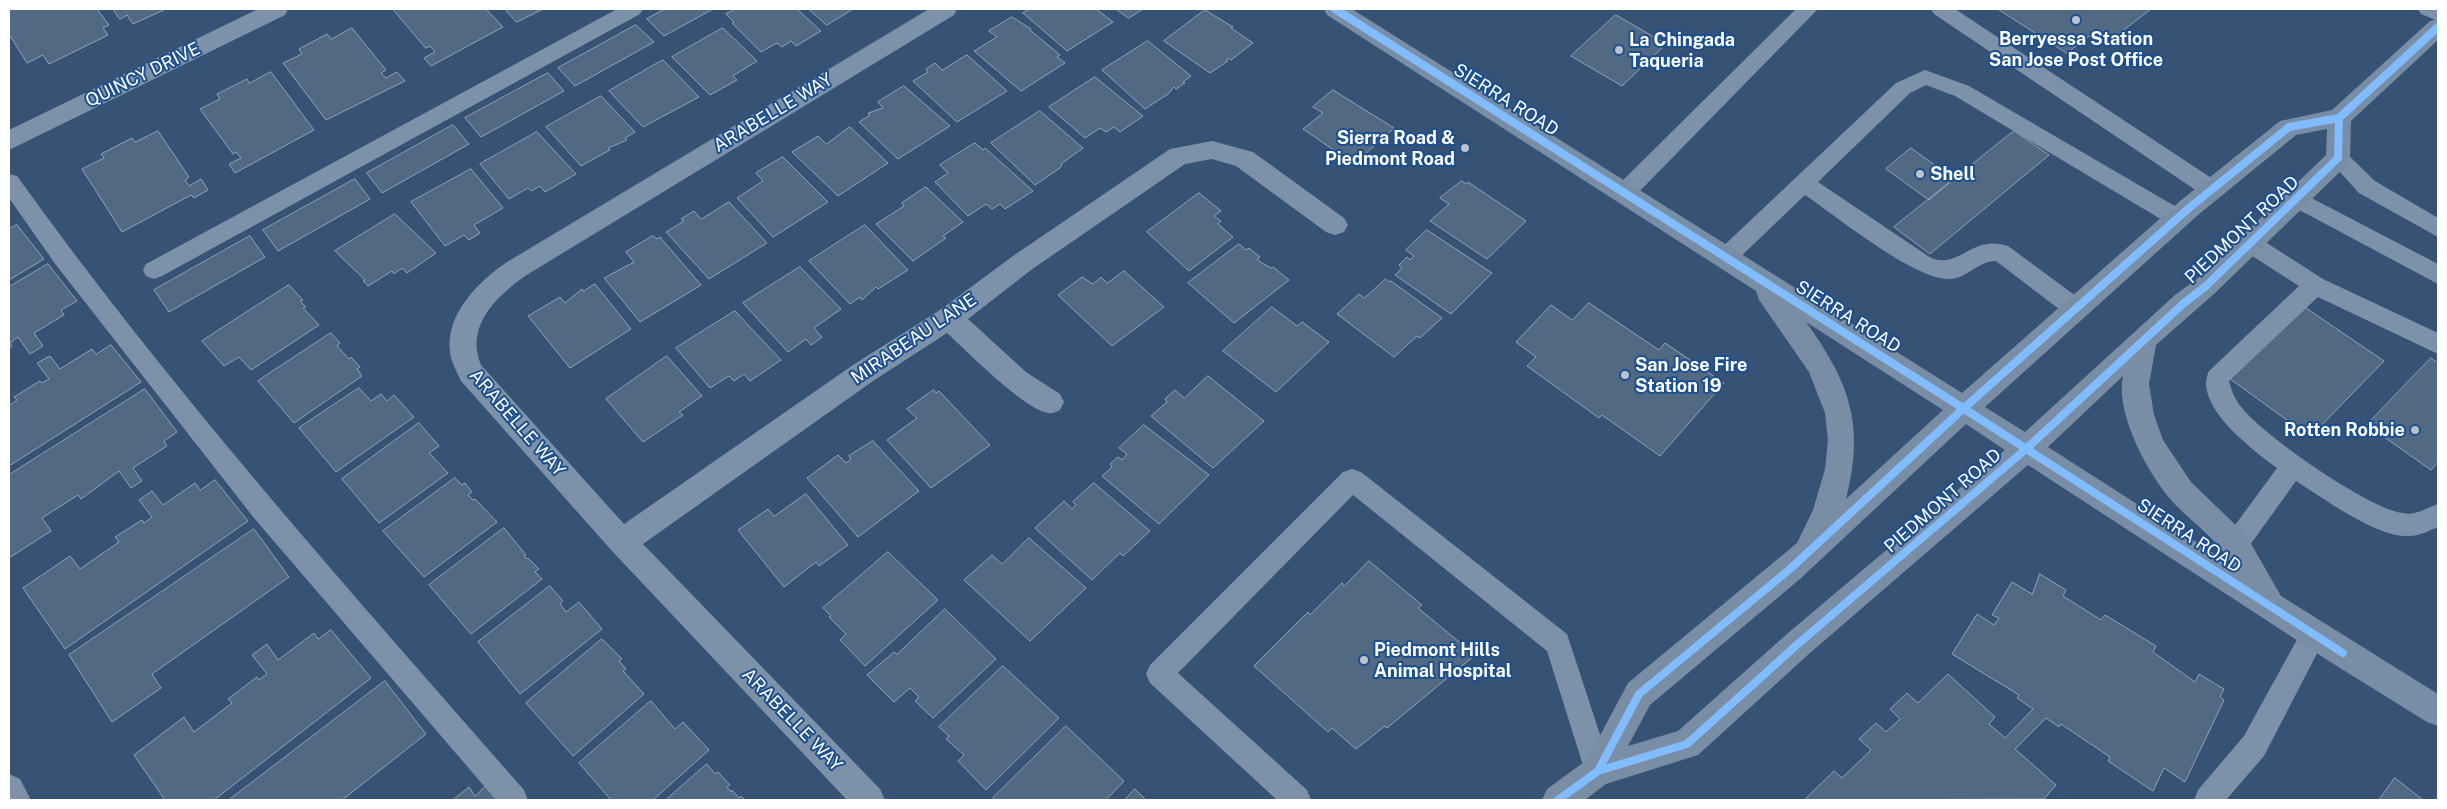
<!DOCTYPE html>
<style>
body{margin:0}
#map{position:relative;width:2447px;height:809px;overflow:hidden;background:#365274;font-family:"Public Sans",sans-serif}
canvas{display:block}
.frame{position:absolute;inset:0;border:10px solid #fff;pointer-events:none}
</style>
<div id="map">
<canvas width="2447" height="809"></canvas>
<div class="frame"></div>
</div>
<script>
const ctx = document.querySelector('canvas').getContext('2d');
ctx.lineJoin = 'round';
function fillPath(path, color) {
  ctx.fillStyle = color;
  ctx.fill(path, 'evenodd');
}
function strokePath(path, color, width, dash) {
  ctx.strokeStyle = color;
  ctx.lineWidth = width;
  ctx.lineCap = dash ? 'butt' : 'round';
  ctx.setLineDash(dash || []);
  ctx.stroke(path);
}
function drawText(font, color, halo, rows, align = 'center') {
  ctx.font = font + ' "Public Sans",sans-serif';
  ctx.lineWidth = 4;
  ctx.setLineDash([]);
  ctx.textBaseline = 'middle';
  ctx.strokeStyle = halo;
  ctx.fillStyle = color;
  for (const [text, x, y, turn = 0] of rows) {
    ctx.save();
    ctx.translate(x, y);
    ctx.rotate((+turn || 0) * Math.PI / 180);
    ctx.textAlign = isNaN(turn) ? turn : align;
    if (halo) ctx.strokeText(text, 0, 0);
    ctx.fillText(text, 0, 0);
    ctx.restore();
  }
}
const building = new Path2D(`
 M9,9H97L109,25L103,28L108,35L49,64L43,55L27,63L9,34Z
 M113,9H166L133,24L127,15L120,19Z
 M393,9H486L503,27L431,66L424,58L435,52L430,46L426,48Z
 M505,9H543L517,22Z
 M665,9H713L664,36L647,19Z
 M736,9H797L821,31L796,46L791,41L782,47L777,43L761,52L732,23L734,22L726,14Z
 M809,9H853L827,25Z
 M1030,9H1096L1113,22L1067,51L1023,13Z
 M1116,9H1143L1129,18Z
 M1998,9H2151L2112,39L2101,32L2092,39L2089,36L2067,53Z
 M1205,10L1233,27L1231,28L1253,43L1231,60L1228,58L1226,60L1228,61L1210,73L1164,41Z
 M1616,15L1666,44L1622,86L1571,56Z
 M1012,17L1031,29L1030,30L1060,55L1057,57L1065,63L1021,91L974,51L997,37L989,31Z
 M636,25L654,42L575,86L558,68Z
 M352,28L386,70L381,73L386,78L397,72L405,81L326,120L283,63L302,54L299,49L327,34L331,39Z
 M723,28L757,61L733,76L737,80L710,95L672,57Z
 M1148,41L1191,76L1183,82L1185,83L1176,89L1174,87L1168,94L1145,109L1102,70Z
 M967,55L1007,91L957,122L913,81L928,72L926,69L935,63L942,70Z
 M663,60L699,97L643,127L609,91Z
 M271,72L314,130L235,173L229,164L241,158L236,152L233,154L200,109L220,99L217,94L247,79L249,83Z
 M548,73L564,91L481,137L465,118Z
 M1095,77L1143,116L1120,132L1114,127L1106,132L1100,128L1085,138L1049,107Z
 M904,86L950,126L898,159L859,122L870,115L868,113L883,108L878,102Z
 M1333,90L1394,128L1354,164L1303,129L1323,113L1313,107Z
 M601,96L635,132L625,138L627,140L608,148L610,150L581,166L546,127Z
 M1040,111L1083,148L1061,164L1062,165L1060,168L1035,185L991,143Z
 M453,125L469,144L382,193L367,173Z
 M850,127L888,163L838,196L792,152L818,136L826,144Z
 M158,131L189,177L185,180L189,186L201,179L208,190L194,198L191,195L122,232L82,169L104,158L101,154L132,138L135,142Z
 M2014,131L2049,155L1930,254L1894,227Z
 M537,132L576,174L545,192L540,186L531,191L528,188L509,199L480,164Z
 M975,143L983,150L985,148L1033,191L1005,209L1000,204L992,209L986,204L968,216L935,182L948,173L940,165Z
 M1911,148L1954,179L1929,200L1886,169Z
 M783,157L828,202L773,237L737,198L763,181L756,173Z
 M471,169L503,208L474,225L480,233L469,240L464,235L445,246L411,202Z
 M355,179L370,199L278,251L263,230Z
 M1462,181L1466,184L1468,182L1526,221L1487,259L1430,221L1449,204L1440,198Z
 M926,187L963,222L943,236L946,238L913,261L876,224L904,206L902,203Z
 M1199,193L1221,211L1214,216L1221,221L1218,224L1233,237L1189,271L1147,232Z
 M729,202L767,243L709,279L666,232L684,221L681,219L694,211L701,219Z
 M395,214L436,253L407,273L402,268L394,274L392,271L368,286L363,281L365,280L335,251Z
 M17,225L44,259L9,280V229Z
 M865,225L908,270L878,289L876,287L862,300L860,297L850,304L809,261Z
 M1427,230L1492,273L1451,314L1395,275L1402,268L1399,265L1407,257L1410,260L1414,256L1406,250Z
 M250,236L265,257L169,312L154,290Z
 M653,236L657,239L660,237L701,285L640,322L604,278L634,262L626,252Z
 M1239,244L1246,250L1249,248L1260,257L1257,259L1260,262L1271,268L1273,267L1289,280L1234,323L1188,283Z
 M48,264L77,301L61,310L64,315L34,333L43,346L30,354L18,337L10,343L12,346L9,348V287Z
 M800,267L841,309L814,328L822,337L811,345L806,339L788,352L743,303Z
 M1124,271L1164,307L1112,346L1058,295L1082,277L1093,284L1101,277L1107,283Z
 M1386,279L1389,282L1391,281L1442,318L1420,338L1417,336L1394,357L1337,314L1359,294L1364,298Z
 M595,284L631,329L570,368L528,316L560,297L565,303L582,289L583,291Z
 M289,285L303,300L300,301L306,307L303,308L319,325L251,370L239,357L224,366L202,341Z
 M1589,303L1659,350L1665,343L1724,383L1660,456L1602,415L1599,418L1527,366L1536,357L1516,342L1551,305L1572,320Z
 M2303,306L2384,361L2310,437L2229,378Z
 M1272,307L1297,326L1302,322L1329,342L1276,392L1223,351Z
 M735,311L781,360L750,381L744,374L734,381L729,376L710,388L676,348Z
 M331,333L340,343L337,346L349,359L351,357L360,367L357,369L362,376L294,423L258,381Z
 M111,345L141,382L9,466V406L17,400L14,397L40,381L42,383L49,379L37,363L50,356L60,369L92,349L96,354Z
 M667,356L702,396L679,412L683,415L643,442L606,399Z
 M2431,358L2438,363V462L2431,470L2367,425Z
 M1208,376L1264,421L1213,468L1151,416L1167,402L1165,399L1175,390L1184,398Z
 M359,388L371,401L381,394L387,401L394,395L414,417L336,472L299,428Z
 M145,389L177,432L164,441L167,446L133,468L142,481L131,488L119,471L81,499L78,495L42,518L51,531L9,558V475Z
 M934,390L936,393L939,391L990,445L931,488L887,440L917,418L907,409Z
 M419,423L439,446L429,453L448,473L379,523L342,479Z
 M1144,425L1209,475L1159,524L1102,476L1112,467L1110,464L1118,457L1122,460L1127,454L1119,448Z
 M873,441L919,491L858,537L807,478L838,455L846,463L851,459L849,456Z
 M455,478L462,485L465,483L472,492L468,495L473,500L475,499L497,522L424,577L383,531Z
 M215,480L248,521L65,649L23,588L70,556L80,569L119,542L115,537L142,520L144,523L152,517L139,500L152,491L163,505L195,483L200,490Z
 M1094,483L1150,531L1123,556L1120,553L1092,580L1035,528L1064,501L1072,509L1076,505L1073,502Z
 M806,494L848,545L819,566L816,562L784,587L738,530L768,509L774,516Z
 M504,528L526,555L524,556L527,559L528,558L539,569L535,572L542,579L471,634L429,585Z
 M254,529L289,577L152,674L161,688L112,722L69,655Z
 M1029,538L1086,588L1030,641L964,580L992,555L1002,564Z
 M888,552L938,600L865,666L840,640L846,634L829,617L831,616L823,608Z
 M1369,561L1422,605L1418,608L1475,655L1387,728L1385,726L1356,749L1332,728L1328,732L1254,666L1308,612L1310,615L1342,583L1344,586Z
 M2040,574L2066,590L2063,596L2101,620L2105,615L2156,646L2153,652L2195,682L2199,674L2224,689L2220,697L2224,700L2185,782L2164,768L2153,791L2108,761L2110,757L2061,724L2059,727L2046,718L2015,749L2056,785L2044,799L1804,800L1834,771L1842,778L1871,750L1859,739L1876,723L1886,732L1900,719L1890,709L1907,693L1918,703L1948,674L1995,717L1989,724L2005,738L2033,709L2017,698L2019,695L1952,654L1977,614L1994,625L1999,618L1992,615L2012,582L2032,594Z
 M550,586L563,601L560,604L566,612L579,602L602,629L520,694L478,642Z
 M945,609L996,659L933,718L915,701L919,697L910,688L894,702L867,675L894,652L897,654Z
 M331,630L371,678L214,800H165L134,755L184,717L194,732L232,703L228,699L257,677L259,680L267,674L252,655L267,644L278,660L314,633L318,639Z
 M602,639L622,659L619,661L626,669L623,671L644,694L573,756L526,703Z
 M1003,666L1059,718L986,790L958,761L964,755L946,739L949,736L939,727Z
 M385,681L426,734L342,800H229Z
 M651,701L675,729L683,722L709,750L653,800H611L579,763Z
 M1066,726L1124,781L1106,800H995L993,798Z
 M707,764L715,774L718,772L730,785L727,787L731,792L732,790L739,798L741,796L745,800H666Z
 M2395,778L2423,800H2379Z
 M488,784L501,800H453L469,787L475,796Z
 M1135,789L1146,800H1125Z`);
fillPath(building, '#526984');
strokePath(building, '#92a2b6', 1);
fillPath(new Path2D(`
 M617,9H643L640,14L162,276L154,279L146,276L143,270L146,264Z
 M1796,9H1818L1632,199L1624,201L1616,199L1613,193L1616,187Z
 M1931,9H1955L2219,183L2222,189L2219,195L2211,197L2203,195L1934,14Z
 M2418,9H2438V21L2421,14Z
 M1925,70L1969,86L2185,212L2188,218L2185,224L2177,227L2169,224L1955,96L1926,85L1910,93L1818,182L1931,258C1961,269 1971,234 2008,246L2084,302L2087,309L2084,316L2076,318L2068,316L1996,261C1978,261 1968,278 1950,279C1916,281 1836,216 1805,195L1733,264L1725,267L1717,264L1714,258L1717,252L1896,83Z
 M2338,150L2345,152L2375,181L2438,218V237L2359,193L2327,158L2331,152Z
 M9,174L17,176C172,392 349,590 524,790L528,800H496L254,518L56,265L9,198Z
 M2298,191L2438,264V284L2290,205L2287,199L2290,193Z
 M2251,235L2259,238L2323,279L2438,333V354L2318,297L2229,381C2232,392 2235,400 2242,408C2264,436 2368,508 2402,513C2416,516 2426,508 2438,504V527C2429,531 2419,536 2409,536C2377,538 2323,498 2296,481L2245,552L2236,555L2227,552L2223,544L2227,536L2277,468C2254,451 2192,405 2209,371L2299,286L2243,250L2240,244L2243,238Z
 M1352,469L1361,472L1567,634L1612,771L1608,781L1598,785L1588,781L1547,651L1353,495L1178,673L1307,790L1311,800H1277L1150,683L1146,674L1150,665L1343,472Z
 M2314,622L2323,625L2327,634L2264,756L2226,800H2194L2198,790L2244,736L2305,625Z`), '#7d92a8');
fillPath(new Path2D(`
 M258,9H288L285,15L9,150V130Z
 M929,9H957L954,15L525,276C496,297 465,326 481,365L624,524L853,365L940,310L1013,256L1170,149L1212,141L1253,152L1344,218L1348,225L1344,232L1335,235L1326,232L1236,166L1212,159L1185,164L1031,270L968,319L1026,372L1060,394L1064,402L1060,410C1056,412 1052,414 1049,413C1024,410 967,351 947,333L873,381L643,544L880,789L885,800H847L612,551L461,381C457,372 451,362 450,352C445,314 479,281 507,262Z
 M9,774L20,779L31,800H9Z`), '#7d92a8');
fillPath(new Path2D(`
 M1324,9H1352L1962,393L2180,201L2280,121L2332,110L2430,21L2438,19V40L2351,121L2350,158L2347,165L2215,293L2156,345L2149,384L2154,415L2163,440L2191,482L2246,535L2281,596L2438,694V726L2427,722L2332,663L2028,465L1810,653L1698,755L1606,784L1585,800H1542L1547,789L1587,760L1628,683L1797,543L1813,510L1825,469L1828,440L1825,413L1809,372L1759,300L1756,291L1327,15ZM2327,129L2326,155L2197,279L2175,295L2025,432L1985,407L2198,215L2296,135ZM1806,322L1943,410L1846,499C1865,425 1850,383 1806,322ZM2123,376C2115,413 2148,474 2172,501C2191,522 2218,539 2232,565L2048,447ZM1966,424L2005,450L1788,633L1678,731L1628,746L1650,705L1800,579Z`), '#798da4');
strokePath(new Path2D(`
 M1335,9L1966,410L2343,653
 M1598,771L1639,694L1790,569L1964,408L2189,208L2289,127L2339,118L2438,27
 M1558,800L1598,771L1687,744L1799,643L2026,449L2184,303L2206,286L2338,158L2339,118`), '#80bcff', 8);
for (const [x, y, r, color] of [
 [2076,20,5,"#b9c2ce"],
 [1619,50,5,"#b9c2ce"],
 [1465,148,5,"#b9c2ce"],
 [1920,174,5,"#b9c2ce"],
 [1625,375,5,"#b9c2ce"],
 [2415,430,5,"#b9c2ce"],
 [1364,660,5,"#b9c2ce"]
]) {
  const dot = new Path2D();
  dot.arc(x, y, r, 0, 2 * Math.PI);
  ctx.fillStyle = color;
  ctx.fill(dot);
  strokePath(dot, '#1b4f8f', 2);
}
drawText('bold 18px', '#fff', '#1b4f8f', [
 ["Berryessa Station",2076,39,"center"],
 ["San Jose Post Office",2076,60,"center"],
 ["La Chingada",1629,40],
 ["Taqueria",1629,61],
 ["Sierra Road &",1455,138,"right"],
 ["Piedmont Road",1455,159,"right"],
 ["Shell",1930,174],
 ["San Jose Fire",1635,365],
 ["Station 19",1635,386],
 ["Rotten Robbie",2405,430,"right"],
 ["Piedmont Hills",1374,650],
 ["Animal Hospital",1374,671]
], 'left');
drawText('18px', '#fff', '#1b4f8f', [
 ["QUINCY DRIVE",143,75,-26],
 ["SIERRA ROAD",1506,100,32],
 ["ARABELLE WAY",773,113,-31],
 ["PIEDMONT ROAD",2242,230,-43],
 ["SIERRA ROAD",1848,317,32],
 ["MIRABEAU LANE",914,339,-34],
 ["ARABELLE WAY",517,423,49],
 ["PIEDMONT ROAD",1943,501,-41],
 ["SIERRA ROAD",2189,536,33],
 ["ARABELLE WAY",792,720,46]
]);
</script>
